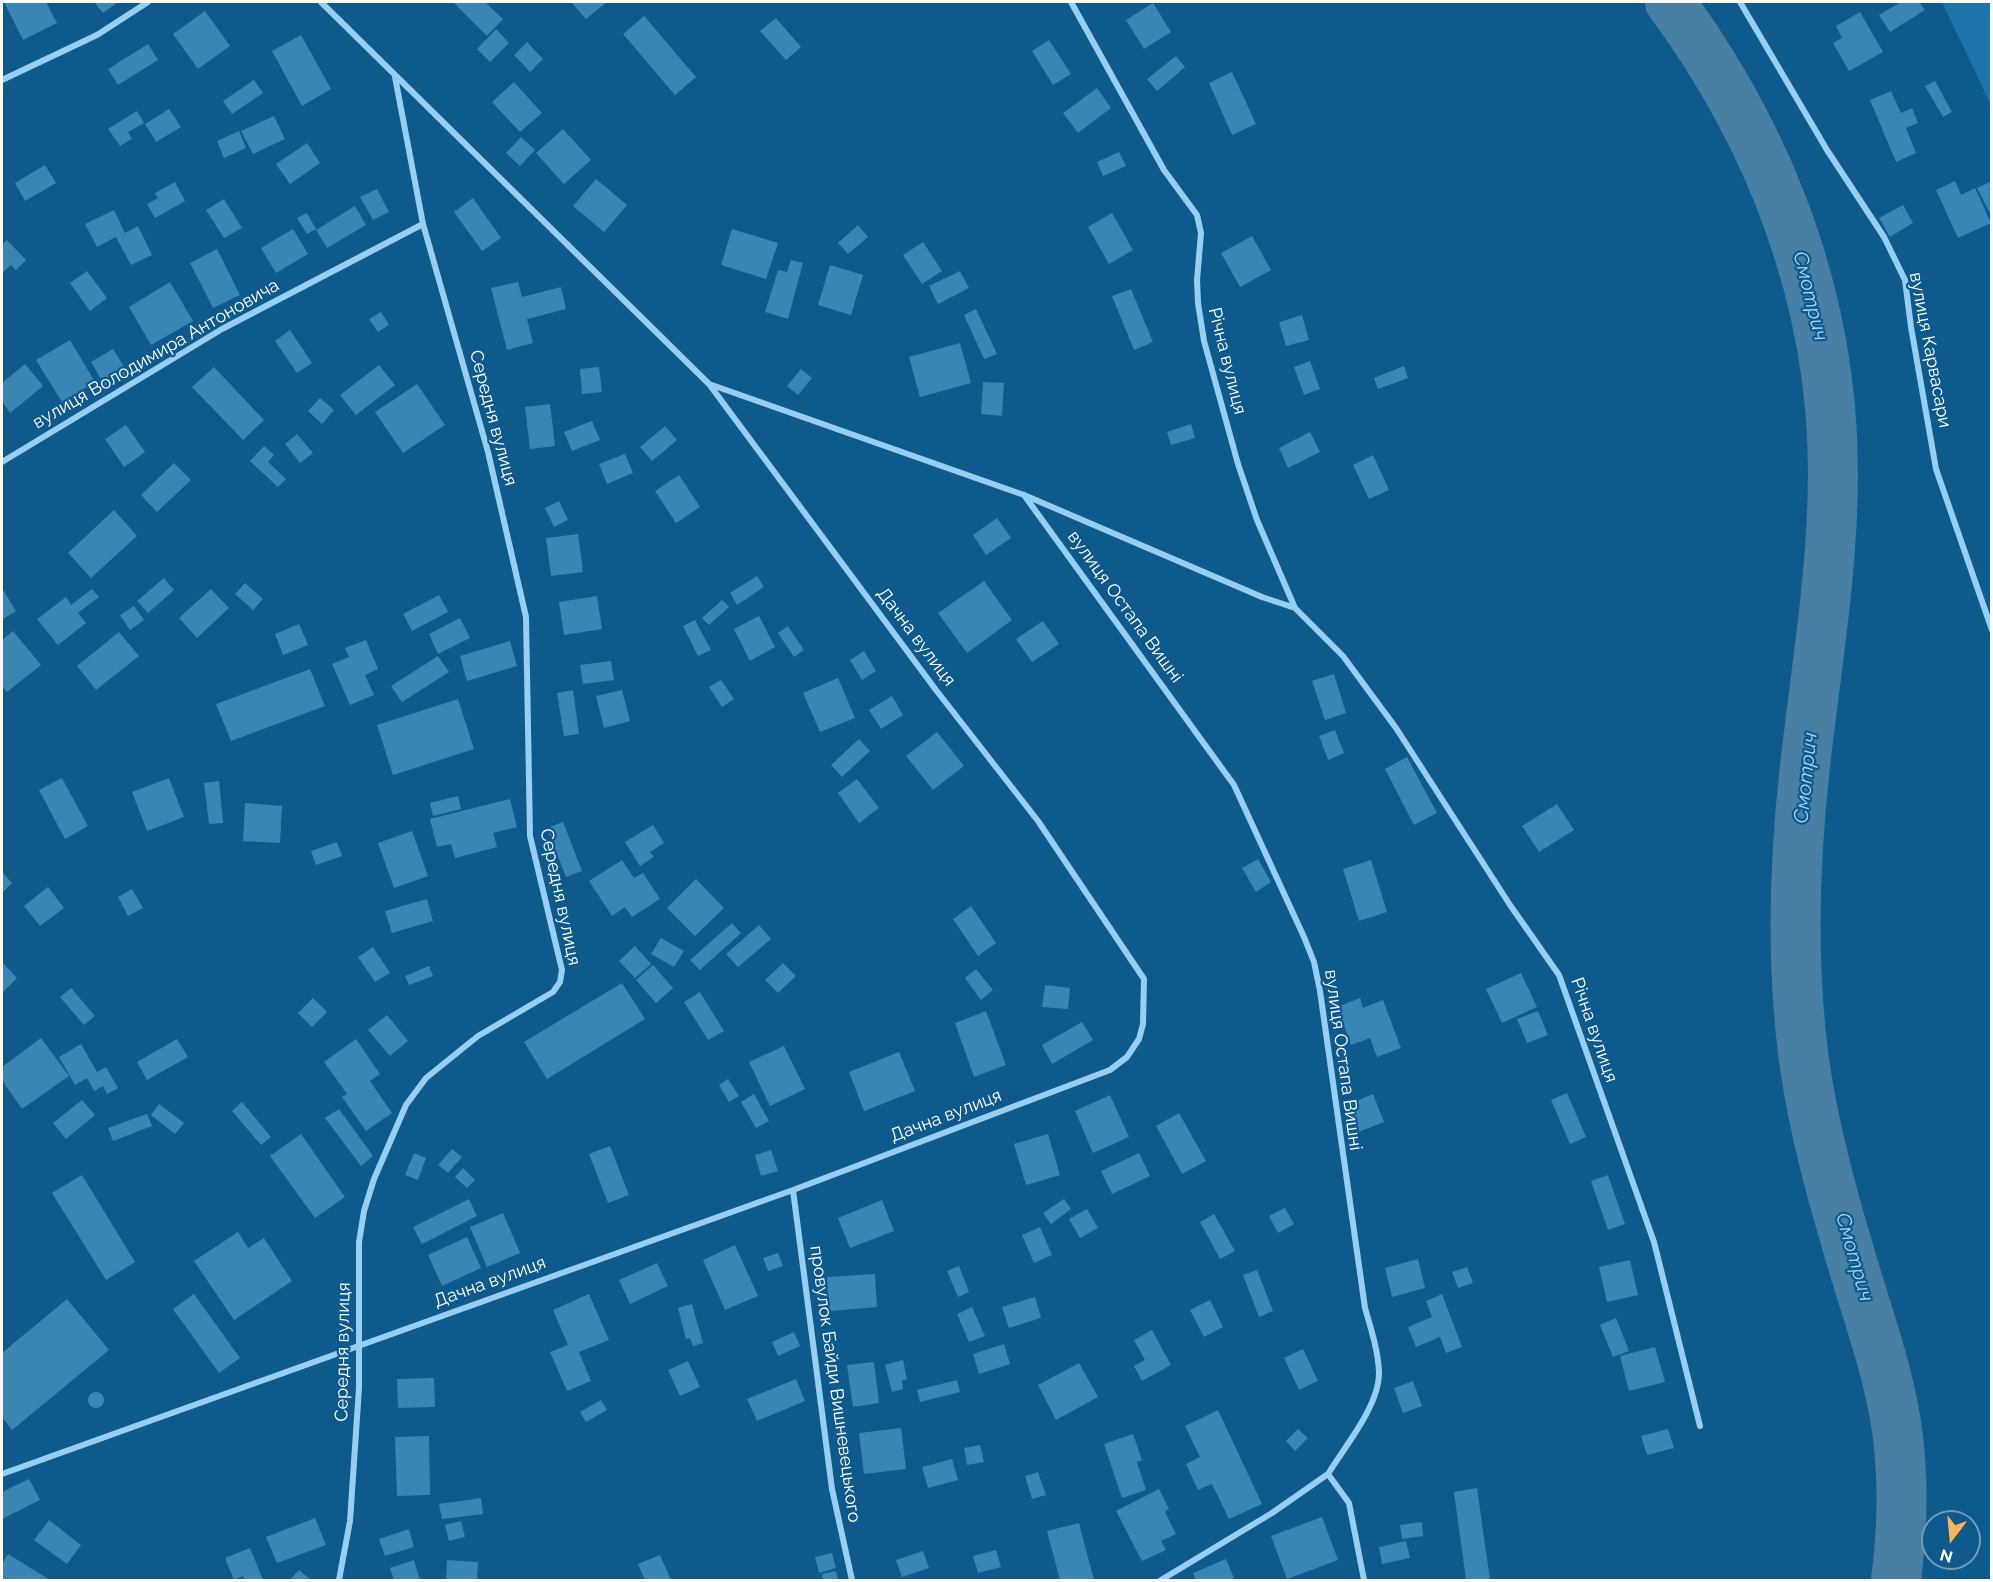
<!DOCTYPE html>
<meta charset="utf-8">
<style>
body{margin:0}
#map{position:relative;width:1993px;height:1582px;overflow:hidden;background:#0f5a8c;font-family:Raleway,sans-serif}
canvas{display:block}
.frame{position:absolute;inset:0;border:3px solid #fff;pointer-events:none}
.north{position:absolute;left:1921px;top:1510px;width:60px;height:60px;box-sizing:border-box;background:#0f5a8c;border:2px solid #6f9cba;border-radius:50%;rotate:196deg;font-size:16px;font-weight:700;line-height:24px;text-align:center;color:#fff}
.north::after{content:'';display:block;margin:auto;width:21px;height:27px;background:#ffb458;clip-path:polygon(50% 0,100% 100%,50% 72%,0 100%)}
</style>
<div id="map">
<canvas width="1993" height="1582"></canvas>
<div class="frame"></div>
<div class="north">N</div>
</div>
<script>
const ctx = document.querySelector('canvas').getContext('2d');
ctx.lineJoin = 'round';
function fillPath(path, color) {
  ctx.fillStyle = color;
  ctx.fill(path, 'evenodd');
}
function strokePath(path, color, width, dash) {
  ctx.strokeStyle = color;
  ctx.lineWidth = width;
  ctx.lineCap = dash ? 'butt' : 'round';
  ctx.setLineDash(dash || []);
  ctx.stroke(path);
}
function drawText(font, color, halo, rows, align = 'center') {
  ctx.font = font + ' Raleway,sans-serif';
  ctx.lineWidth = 4.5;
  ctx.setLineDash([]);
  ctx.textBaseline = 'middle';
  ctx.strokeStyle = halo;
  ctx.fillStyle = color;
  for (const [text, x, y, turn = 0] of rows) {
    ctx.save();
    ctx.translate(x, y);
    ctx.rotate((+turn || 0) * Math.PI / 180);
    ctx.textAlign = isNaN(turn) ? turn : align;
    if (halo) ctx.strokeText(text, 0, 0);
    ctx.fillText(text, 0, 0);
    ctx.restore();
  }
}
fillPath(new Path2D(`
 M1942,2H1991V105Z`), '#1e74aa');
strokePath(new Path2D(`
 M1670,2C1771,139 1833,300 1833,473C1833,571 1816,669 1805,766C1794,864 1791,963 1804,1060C1814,1133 1835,1205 1856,1275C1874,1334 1896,1395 1900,1458C1903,1496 1901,1543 1896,1580`), '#487fa4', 50);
fillPath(new Path2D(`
 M4,2H46L57,23L23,40Z
 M94,2H118L103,13Z
 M453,2H485L503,19L487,36Z
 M571,2H607L586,19Z
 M1901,2H1919L1925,10L1890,32L1879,15Z
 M1153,3L1171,32L1144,49L1126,20Z
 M205,11L230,46L198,69L173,34Z
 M1860,12L1883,52L1849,71L1833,43L1842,38L1836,26Z
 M644,16L696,77L675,95L623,34Z
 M776,18L801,47L786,60L760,31Z
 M496,29L509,43L490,62L477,49Z
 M301,35L331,89L302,106L272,51Z
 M1049,40L1071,74L1053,85L1032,51Z
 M527,42L543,59L530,72L514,55Z
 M148,44L158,60L118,85L108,69Z
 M1176,56L1185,67L1157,91L1147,79Z
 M1232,72L1256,124L1232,135L1209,83Z
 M254,80L263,93L232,114L223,101Z
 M1935,81L1952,112L1943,117L1925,86Z
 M514,82L542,113L520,132L492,102Z
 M1097,88L1111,108L1078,133L1063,113Z
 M1891,91L1901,113L1912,108L1918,123L1906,128L1916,153L1896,162L1870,100Z
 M169,109L181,127L156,142L145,124Z
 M137,111L144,123L128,132L132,139L120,146L108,129Z
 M274,116L285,139L253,154L241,131Z
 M563,129L591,160L564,184L536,153Z
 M239,131L246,148L224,158L217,141Z
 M521,137L535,150L520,166L506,153Z
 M307,143L320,163L290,184L276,164Z
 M1119,152L1126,166L1103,176L1097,162Z
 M45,165L56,183L25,201L15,183Z
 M596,179L627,205L604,232L573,206Z
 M1955,181L1961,195L1975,188L1991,223L1958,238L1936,190Z
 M1992,181V217L1977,188Z
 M175,182L185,201L155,218L147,204L158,198L155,193Z
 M377,189L389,212L373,220L360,197Z
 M473,198L501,238L482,251L454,212Z
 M224,199L242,228L224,238L206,210Z
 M1903,205L1913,223L1890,237L1879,218Z
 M355,206L366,225L327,248L316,230Z
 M114,210L125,233L138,226L152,255L131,265L116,237L97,247L85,224Z
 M307,213L316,229L307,234L297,218Z
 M1112,213L1133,250L1109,264L1088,227Z
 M858,225L868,237L848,254L838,243Z
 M293,229L308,254L276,273L261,248Z
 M732,229L778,243L766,279L721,265Z
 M1252,236L1271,270L1240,287L1221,253Z
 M7,240L26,260L16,270L11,265L2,273V245Z
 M923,242L942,271L922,284L903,255Z
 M217,249L240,295L213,308L190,263Z
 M791,260L803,263L788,319L765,312L778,270L787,272Z
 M830,265L863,275L851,315L818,305Z
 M87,271L107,298L90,311L70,283Z
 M960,271L969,288L938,304L929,286Z
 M170,282L193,321L151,345L129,307Z
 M518,282L522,297L561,287L566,309L527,319L533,343L507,350L491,288Z
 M1131,289L1153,342L1134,350L1112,296Z
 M976,309L997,354L984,359L964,315Z
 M381,312L389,325L378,332L369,319Z
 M1302,315L1309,340L1286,346L1279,322Z
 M290,330L312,363L297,373L275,341Z
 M70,340L95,382L62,402L36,360Z
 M960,343L971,383L920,397L909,357Z
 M113,349L128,373L105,386L91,362Z
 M1310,361L1320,389L1304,395L1294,367Z
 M25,364L43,386L10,413L2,401V383Z
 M379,365L395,385L356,415L340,395Z
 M1404,366L1408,378L1378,389L1374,378Z
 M214,367L264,420L243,440L192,387Z
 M599,367L602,392L582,394L580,369Z
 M801,369L812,378L798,395L787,386Z
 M983,382L1004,383L1002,416L981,414Z
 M417,384L445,425L403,453L375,412Z
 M320,398L334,410L322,424L308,411Z
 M550,404L555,446L530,449L525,407Z
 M592,421L600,440L572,451L564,432Z
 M1191,424L1195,438L1171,445L1167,432Z
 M126,425L145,452L124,467L105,439Z
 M665,426L677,440L652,461L640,447Z
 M1310,432L1320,452L1288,468L1279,448Z
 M297,434L313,453L300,463L285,444Z
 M264,446L274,455L268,462L286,479L278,487L250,461Z
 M625,454L633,473L607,484L599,464Z
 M1373,455L1389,490L1369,499L1353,465Z
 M174,463L191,480L157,512L141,495Z
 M679,475L700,507L676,523L655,491Z
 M559,501L568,520L554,527L545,508Z
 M114,510L137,536L91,578L68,553Z
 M997,518L1011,538L986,555L973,535Z
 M578,534L583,572L551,576L546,538Z
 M757,576L764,587L737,605L730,593Z
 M164,578L174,590L148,613L137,601Z
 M984,581L1012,620L967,653L938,613Z
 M245,583L263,599L253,610L235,594Z
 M2,588L16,611L3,619L2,617Z
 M92,589L99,597L78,613L86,623L58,645L37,619L66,597L71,605Z
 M211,589L229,608L197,638L179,618Z
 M439,595L448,612L412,631L403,614Z
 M597,596L602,629L564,635L559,602Z
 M722,600L729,607L709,625L702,618Z
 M134,606L144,620L130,630L120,615Z
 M759,616L775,647L750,661L734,629Z
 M460,618L470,638L438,654L429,634Z
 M695,620L711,650L698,656L683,626Z
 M1043,621L1059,644L1032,662L1016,639Z
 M299,624L308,645L283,655L275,634Z
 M788,626L804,650L794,657L778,633Z
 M13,631L41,665L7,692L2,686V640Z
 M119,632L139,656L96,690L77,666Z
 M366,640L378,669L365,675L374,695L350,705L332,664L349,657L345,648Z
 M510,641L517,666L467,681L460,656Z
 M864,651L876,671L862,680L850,660Z
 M438,656L449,672L402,702L391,686Z
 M611,661L614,680L583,684L580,665Z
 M310,669L325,706L231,741L216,704Z
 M1334,674L1346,713L1325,720L1312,681Z
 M838,678L855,718L820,732L803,693Z
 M721,680L734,699L722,707L709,687Z
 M573,690L579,734L564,736L557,693Z
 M622,690L630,721L604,728L596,696Z
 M892,696L903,715L881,729L869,710Z
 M458,699L474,749L393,775L377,725Z
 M1335,730L1344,753L1328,760L1319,736Z
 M937,732L964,766L933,790L906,756Z
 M859,739L870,751L842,777L831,765Z
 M1407,757L1437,813L1414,825L1385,769Z
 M62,778L88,826L65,839L39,790Z
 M169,778L184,817L147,831L132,792Z
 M857,779L879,808L859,823L838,793Z
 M219,781L223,823L209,824L204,783Z
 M458,796L461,809L433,816L430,803Z
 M510,799L517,827L493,833L497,847L455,858L451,844L437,847L430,819Z
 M245,803L282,806L280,843L243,841Z
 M1557,804L1574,830L1539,852L1522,826Z
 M563,822L582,871L566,877L547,828Z
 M653,825L664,843L650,852L654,857L640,866L625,842Z
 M412,831L428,876L394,888L378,843Z
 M337,842L342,856L316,865L311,851Z
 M1258,859L1271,882L1256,892L1242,868Z
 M622,860L634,878L643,873L660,899L632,917L625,907L612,916L589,881Z
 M1371,860L1387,912L1359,921L1343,869Z
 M2,872L12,883L2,893Z
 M696,879L724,908L695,936L667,908Z
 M48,887L64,908L40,926L24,906Z
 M132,889L143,908L128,916L118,897Z
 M427,899L433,921L392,933L385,911Z
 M971,906L996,943L978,956L953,919Z
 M732,923L741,933L700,970L690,960Z
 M759,925L771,939L738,967L726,954Z
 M661,938L684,951L674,967L651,954Z
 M635,946L651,964L635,978L619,961Z
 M373,947L390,973L375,982L358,957Z
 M2,962L17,978L2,993Z
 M783,963L796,976L778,993L765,980Z
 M653,965L673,988L656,1003L636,980Z
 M429,966L433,976L409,985L405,976Z
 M976,969L993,990L981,1000L965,978Z
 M1521,973L1537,1007L1502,1023L1486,989Z
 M622,983L645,1019L547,1079L524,1042Z
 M1045,985L1070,988L1068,1009L1042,1007Z
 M71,988L95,1016L84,1025L60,997Z
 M700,992L724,1031L708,1040L684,1002Z
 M313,998L327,1012L312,1027L298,1013Z
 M1360,998L1363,1008L1383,1000L1401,1048L1377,1057L1370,1038L1351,1045L1337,1007Z
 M986,1011L1006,1065L974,1077L955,1023Z
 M1538,1011L1548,1035L1527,1043L1517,1019Z
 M387,1015L408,1041L390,1056L368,1030Z
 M1082,1022L1093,1040L1052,1064L1042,1045Z
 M41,1038L69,1076L22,1109L2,1080V1067Z
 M177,1039L188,1057L147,1080L137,1062Z
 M356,1039L380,1074L370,1081L392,1113L366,1131L342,1097L347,1094L324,1062Z
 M81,1044L97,1072L106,1067L118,1088L107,1094L103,1086L94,1091L87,1078L75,1085L59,1057Z
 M784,1046L805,1089L770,1106L749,1062Z
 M899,1052L915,1091L864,1111L849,1072Z
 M728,1079L739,1096L729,1102L719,1085Z
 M1567,1093L1586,1137L1570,1144L1551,1100Z
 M754,1094L769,1121L756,1128L741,1102Z
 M1373,1094L1384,1122L1356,1133L1345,1106Z
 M1110,1095L1129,1137L1093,1153L1075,1111Z
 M82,1100L95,1115L66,1139L53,1123Z
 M242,1102L271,1137L261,1145L232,1111Z
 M159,1104L184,1123L175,1134L151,1115Z
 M339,1109L373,1156L361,1166L325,1118Z
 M1179,1113L1206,1161L1182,1174L1156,1126Z
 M147,1114L152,1126L113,1141L108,1128Z
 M301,1134L345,1197L315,1218L270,1156Z
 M1048,1134L1060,1175L1026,1185L1014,1144Z
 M610,1146L629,1195L608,1203L589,1154Z
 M452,1149L462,1157L448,1173L438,1165Z
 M771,1150L778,1171L761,1176L755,1155Z
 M414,1153L426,1158L418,1180L405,1175Z
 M1139,1153L1150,1176L1112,1194L1101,1171Z
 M463,1168L475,1180L467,1188L455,1177Z
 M82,1175L135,1262L106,1280L52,1193Z
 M1608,1175L1625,1224L1608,1230L1591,1181Z
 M469,1199L477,1216L422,1244L413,1227Z
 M1064,1199L1071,1209L1051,1224L1043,1213Z
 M882,1200L894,1231L850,1248L838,1218Z
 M1285,1208L1294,1224L1278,1233L1269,1216Z
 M1087,1209L1098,1228L1080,1238L1069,1219Z
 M503,1213L520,1253L487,1267L470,1227Z
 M1214,1214L1235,1251L1220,1259L1200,1222Z
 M1040,1227L1052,1255L1034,1263L1022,1235Z
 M238,1232L248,1248L264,1238L292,1281L234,1320L194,1261Z
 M467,1237L481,1268L442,1286L428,1255Z
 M735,1245L758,1296L725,1310L703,1260Z
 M778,1253L783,1266L768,1271L763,1258Z
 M1418,1259L1425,1288L1392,1297L1385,1268Z
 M1630,1260L1638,1295L1607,1302L1599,1267Z
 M657,1263L668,1286L630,1304L619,1280Z
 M959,1266L969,1292L958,1297L947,1271Z
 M1467,1267L1473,1283L1458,1288L1452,1272Z
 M1257,1270L1273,1311L1259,1317L1243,1275Z
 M875,1274L877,1307L829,1311L827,1277Z
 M194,1294L240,1358L219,1373L173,1309Z
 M589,1294L609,1340L579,1352L591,1381L567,1391L550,1352L568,1345L553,1310Z
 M1442,1294L1462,1347L1446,1353L1440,1337L1416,1347L1408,1327L1432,1317L1426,1301Z
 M1035,1297L1041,1318L1009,1328L1002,1307Z
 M67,1299L109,1350L12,1430L2,1417V1353Z
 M1210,1300L1223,1327L1204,1337L1190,1310Z
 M692,1304L703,1343L693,1346L690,1338L686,1339L678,1308Z
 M972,1307L985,1336L969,1342L957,1314Z
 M1616,1318L1629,1351L1613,1357L1600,1325Z
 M1152,1330L1171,1365L1142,1381L1134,1366L1145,1360L1134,1340Z
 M794,1332L800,1346L778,1356L772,1342Z
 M1004,1344L1010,1364L979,1374L973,1354Z
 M1655,1347L1665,1382L1629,1391L1620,1356Z
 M1303,1349L1318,1381L1299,1390L1284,1358Z
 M903,1360L907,1379L902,1381L903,1389L892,1392L885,1365Z
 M688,1361L700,1387L680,1396L668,1370Z
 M874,1362L879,1403L853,1407L847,1365Z
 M1079,1363L1098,1397L1056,1420L1038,1385Z
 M434,1378L435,1407L398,1408L397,1379Z
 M796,1379L805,1401L757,1421L747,1399Z
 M957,1380L960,1392L920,1402L917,1390Z
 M1413,1381L1422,1406L1403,1413L1394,1388Z
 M88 1400a8 8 0 1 1 16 0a8 8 0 1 1-16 0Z
 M601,1400L607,1410L586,1422L580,1412Z
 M1218,1410L1262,1504L1229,1519L1212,1484L1198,1490L1186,1464L1200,1457L1185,1426Z
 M901,1428L906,1469L864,1474L859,1433Z
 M1298,1429L1308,1438L1295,1451L1286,1441Z
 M1668,1429L1674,1448L1647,1455L1641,1436Z
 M1133,1434L1142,1460L1137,1462L1146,1490L1122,1498L1104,1444Z
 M429,1436L430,1495L397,1496L395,1437Z
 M980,1445L984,1462L967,1465L964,1448Z
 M952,1459L958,1480L928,1488L922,1467Z
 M1038,1472L1046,1495L1032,1499L1025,1476Z
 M29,1479L40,1500L2,1519V1492Z
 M1477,1488L1490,1580H1466L1454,1492Z
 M1159,1489L1169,1509L1165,1512L1176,1534L1161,1541L1166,1550L1142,1561L1116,1511Z
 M481,1498L483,1514L442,1519L439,1504Z
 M1322,1517L1338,1560L1287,1579L1271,1536Z
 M315,1518L326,1545L277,1563L266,1537Z
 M49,1520L81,1545L67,1564L34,1540Z
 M461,1521L465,1537L449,1541L445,1525Z
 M1422,1522L1423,1536L1402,1539L1400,1525Z
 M1079,1523L1094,1580H1060L1047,1531Z
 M409,1529L414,1547L385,1556L379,1539Z
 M1406,1541L1410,1558L1382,1564L1379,1547Z
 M250,1548L263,1580H245L243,1576L234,1580L225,1558Z
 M996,1550L1001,1567L978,1573L973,1556Z
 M923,1551L929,1568L902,1577L896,1560Z
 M832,1553L836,1568L819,1573L815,1557Z
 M8,1554L50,1580H2V1564Z
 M660,1555L671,1580H645L638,1564Z
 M1226,1559L1234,1578L1229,1580H1196L1193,1573Z
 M414,1560L420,1580H394L390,1568Z
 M447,1560L478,1562L477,1580H446Z
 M299,1570L311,1580H290Z
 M836,1571L838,1580H823L822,1574Z`), '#3885b6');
strokePath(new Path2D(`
 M1071,2L1164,170L1197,215L1201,233L1197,280L1198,303L1204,341L1238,464L1257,520L1295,608L1343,656L1396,728L1510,905L1559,975L1654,1242L1700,1426
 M1740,2L1827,150L1884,237L1905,280L1911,327L1936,469L1992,630
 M2,80L97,35L148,2
 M709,384L1024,495L1262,597L1295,608
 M2,462L222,329L423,224
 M1024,495L1234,785L1304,937L1314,962L1320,991L1365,1308C1371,1329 1378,1350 1379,1372C1380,1405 1345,1446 1328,1474L1349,1503L1364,1580
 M793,1190L832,1489L852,1580
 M2,1474L793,1190L1110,1070L1127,1057L1139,1039L1143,1024L1144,979L1038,821L936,690L709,384L321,2
 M339,1580L350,1521L359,1388V1242L364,1211L374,1179L406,1105L426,1078L478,1036L553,992L560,982L562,970L530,836L526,617L488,452L423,224L395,77
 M1161,1580L1272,1513L1328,1474`), '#96cff3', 6);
drawText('18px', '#fff', '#0f5a8c', [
 ["вулиця Карвасари",1930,350,79],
 ["вулиця Володимира Антоновича",156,354,-30],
 ["Річна вулиця",1227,361,76],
 ["Середня вулиця",493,418,75],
 ["вулиця Остапа Вишні",1125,607,54],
 ["Дачна вулиця",916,637,53],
 ["Середня вулиця",560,897,78],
 ["Річна вулиця",1594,1030,71],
 ["вулиця Остапа Вишні",1343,1060,82],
 ["Дачна вулиця",946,1116,-21],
 ["Дачна вулиця",490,1282,-20],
 ["Середня вулиця",343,1352,-89],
 ["провулок Байди Вишневецького",835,1384,82]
]);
drawText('italic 20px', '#a2d8fa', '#0f5a8c', [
 ["Смотрич",1810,296,76],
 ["Смотрич",1806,778,-84],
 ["Смотрич",1854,1257,74]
]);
</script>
